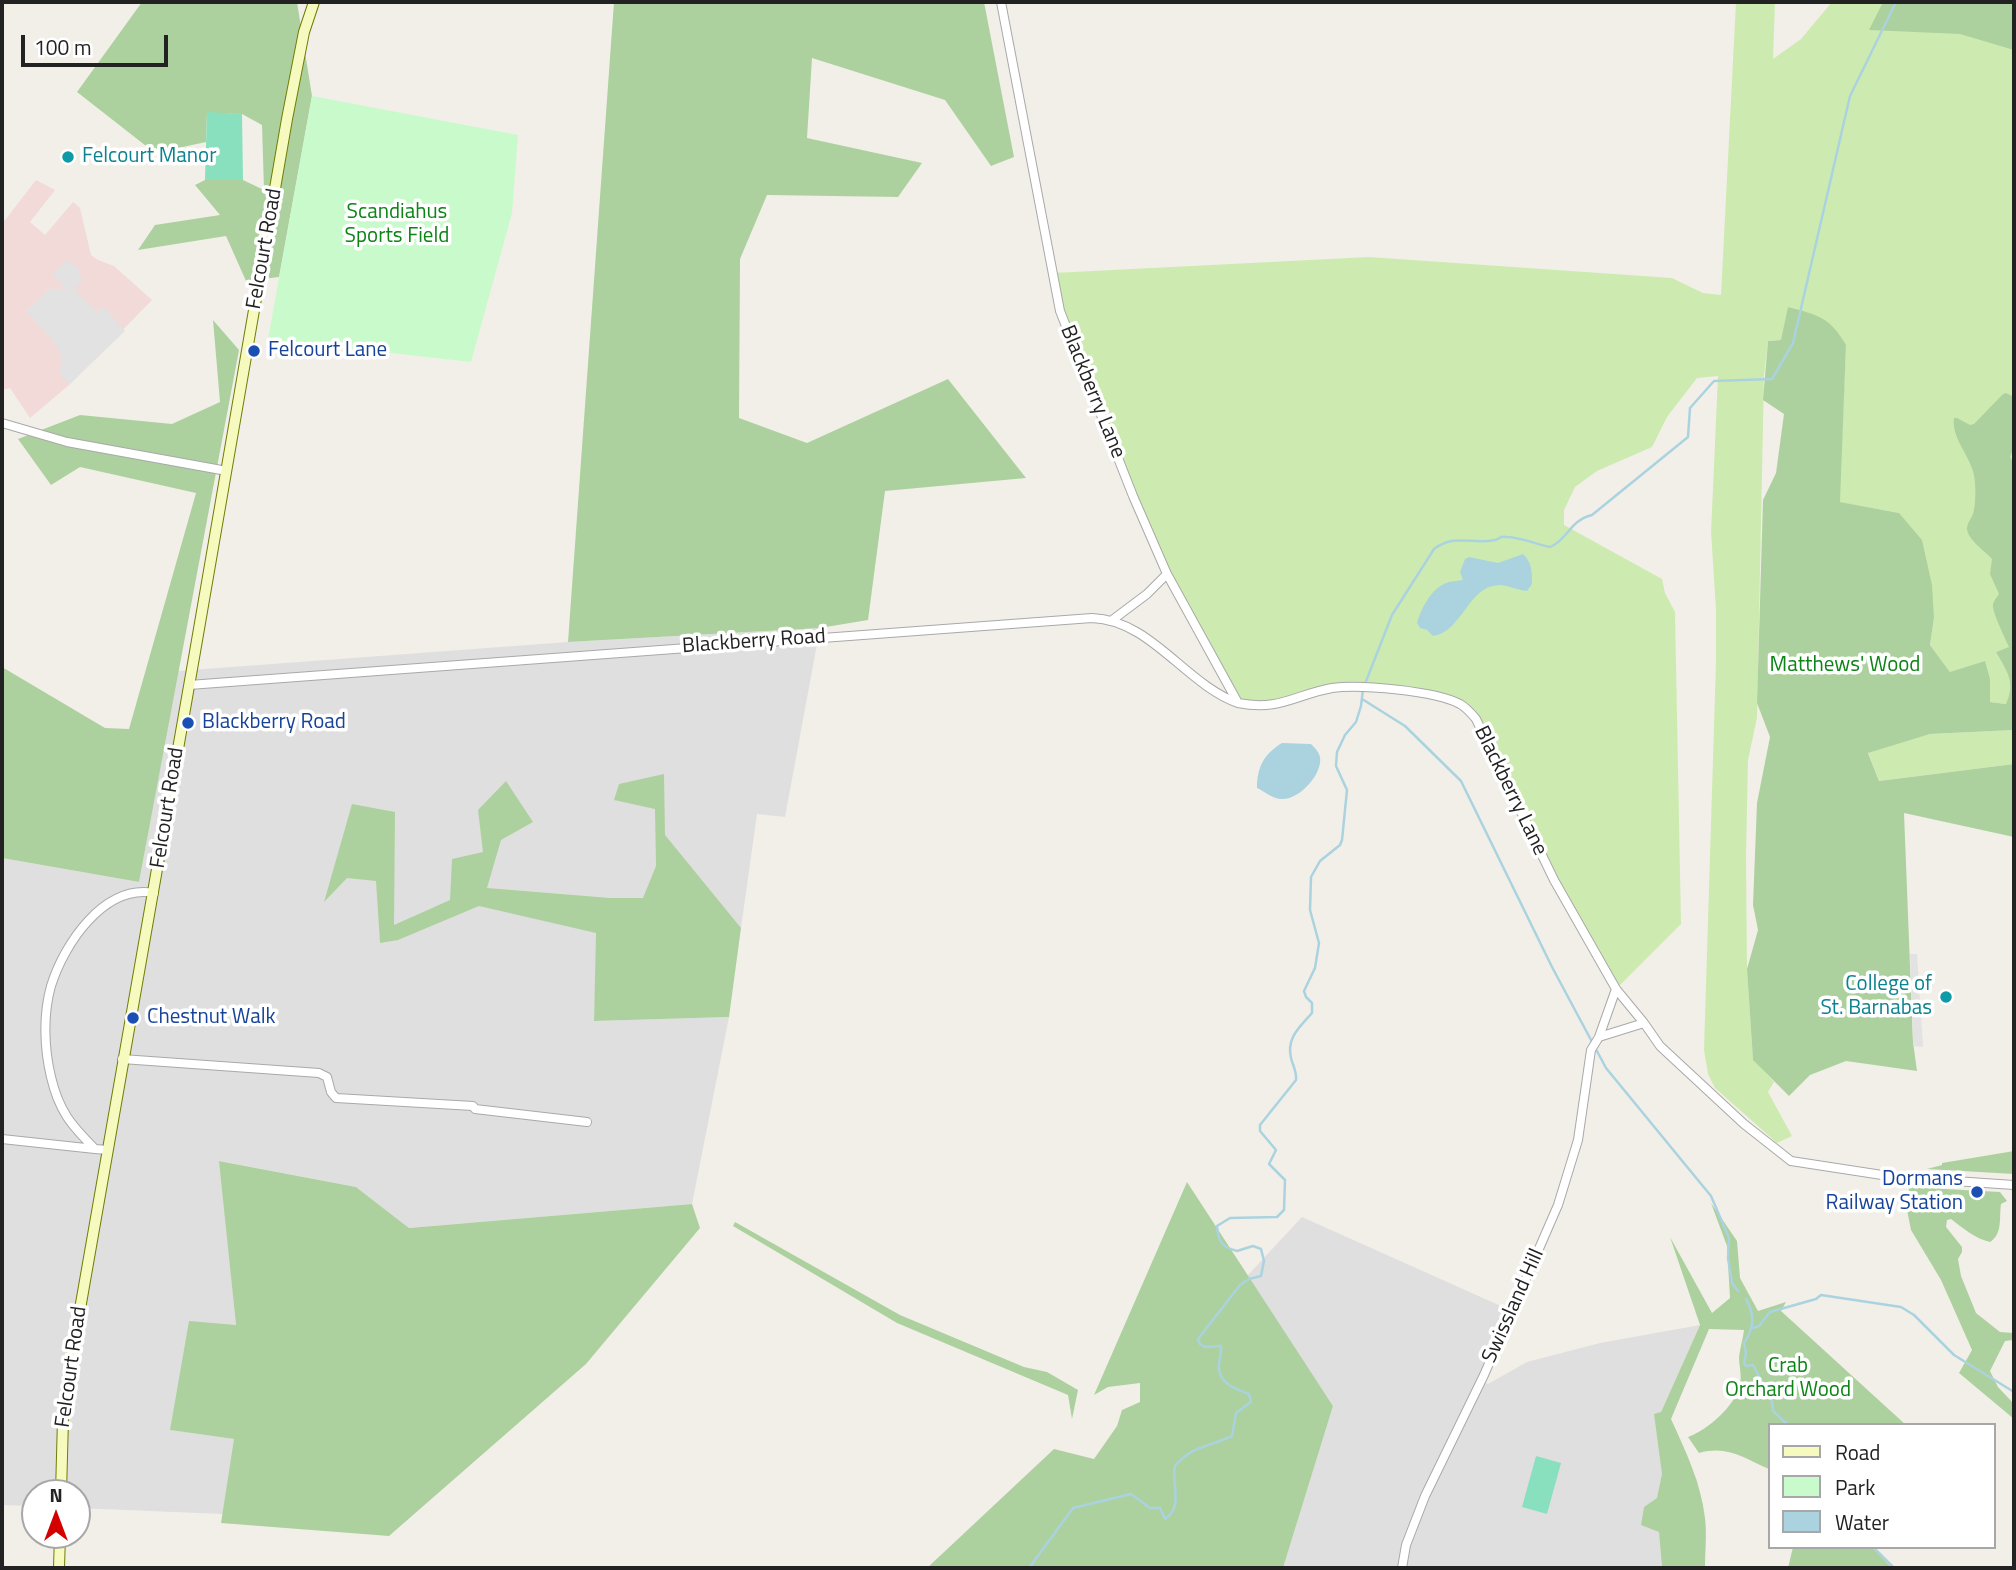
<!DOCTYPE html>
<style>
body{margin:0}
#map{position:relative;width:2016px;height:1570px;overflow:hidden;background:#f2efe9;font-family:"Titillium Web",sans-serif}
canvas{display:block}
.frame{position:absolute;inset:0;border:4px solid #222;pointer-events:none}
.legend{position:absolute;left:1768px;top:1423px;width:228px;height:126px;box-sizing:border-box;background:#fff;border:2px solid #a7a7a7;margin:0;padding:9px 12px;list-style:none;font-size:21px;color:#222}
.legend li{display:flex;align-items:center;gap:14px;height:35px}
.legend b{width:35px;border:2px solid #a7a7a7}
.north{position:absolute;left:21px;top:1479px;width:70px;height:70px;box-sizing:border-box;background:#fff;border:2px solid #a7a7a7;border-radius:50%;rotate:0deg;font-size:19px;font-weight:700;line-height:28px;text-align:center;color:#222}
.north::after{content:'';display:block;margin:auto;width:24px;height:32px;background:#d40000;clip-path:polygon(50% 0,100% 100%,50% 72%,0 100%)}
.scale{position:absolute;left:21px;top:35px;width:147px;height:32px;box-sizing:border-box;border:4px solid #222;border-top:0;padding-left:9px;font-size:21px;line-height:24px;white-space:nowrap;color:#222;-webkit-text-stroke:5px #fff;paint-order:stroke}
</style>
<div id="map">
<canvas width="2016" height="1570"></canvas>
<div class="frame"></div>
<ul class="legend">
<li><b style="height:9px;background:#f7fabf"></b>Road</li>
<li><b style="height:19px;background:#c8facc"></b>Park</li>
<li><b style="height:19px;background:#aad3df"></b>Water</li>
</ul>
<div class="north">N</div>
<div class="scale">100 m</div>
</div>
<script>
const ctx = document.querySelector('canvas').getContext('2d');
ctx.lineJoin = 'round';
function fillPath(path, color) {
  ctx.fillStyle = color;
  ctx.fill(path, 'evenodd');
}
function strokePath(path, color, width, dash) {
  ctx.strokeStyle = color;
  ctx.lineWidth = width;
  ctx.lineCap = dash ? 'butt' : 'round';
  ctx.setLineDash(dash || []);
  ctx.stroke(path);
}
function drawText(font, color, halo, rows, align = 'center') {
  ctx.font = font + ' "Titillium Web",sans-serif';
  ctx.lineWidth = 7;
  ctx.setLineDash([]);
  ctx.textBaseline = 'middle';
  ctx.strokeStyle = halo;
  ctx.fillStyle = color;
  for (const [text, x, y, turn = 0] of rows) {
    ctx.save();
    ctx.translate(x, y);
    ctx.rotate((+turn || 0) * Math.PI / 180);
    ctx.textAlign = isNaN(turn) ? turn : align;
    if (halo) ctx.strokeText(text, 0, 0);
    ctx.fillText(text, 0, 0);
    ctx.restore();
  }
}
fillPath(new Path2D(`
 M820,628L785,817L757,814L741,928L598,913L594,1021L729,1017L692,1204L409,1228L356,1187L220,1161L236,1325L170,1430L235,1439L223,1514L77,1508V1493H35V1506L2,1505V858L139,882L178,671L568,642Z
 M1302,1217L1512,1311L1481,1381L1488,1384L1527,1362L1600,1343L1700,1325L1661,1412L1697,1480L1705,1521V1568H1283L1333,1406L1247,1276Z`), '#e0dfdf');
fillPath(new Path2D(`
 M36,180L55,190L30,222L45,235L73,202L80,208L91,255L98,260L114,266L152,300L69,385L30,418L10,388L2,390V224Z`), '#f2dad9');
fillPath(new Path2D(`
 M1736,2H1775L1773,59L1801,39L1832,2H2014V646L1996,652C2007,672 2016,682 2007,704L1990,702V679L1950,672L1930,645L1934,618L1899,513L1839,502L1846,345L1780,340L1768,341L1764,376L1757,718L1748,760L1746,856L1747,969L1753,1059L1774,1082L1768,1092L1792,1136L1777,1143L1715,1088L1708,1074L1704,1050L1716,661V610L1711,532L1718,376L1697,378L1667,417L1652,447L1597,471L1575,487L1564,510V525L1662,579L1665,593L1675,612L1681,924L1616,989L1554,880L1476,719L1454,701L1359,687L1291,700L1238,703L1167,574L1060,311L1053,273L1369,257L1672,278L1703,293L1721,295Z
 M2014,730V764L1879,781L1868,752L1930,734Z`), '#cdebb0');
fillPath(new Path2D(`
 M142,2H297L312,96L279,277L246,281L226,236L138,250L155,225L220,215L195,185L205,180H243L264,190L262,125L242,114L207,113L206,142L155,153L77,92Z
 M614,2H984L1014,157L991,166L945,100L812,58L807,138L922,163L898,197L767,195L740,259L739,418L807,443L948,379L1026,478L885,491L868,620L820,628L568,642Z
 M1883,2H2014V50L1960,34L1869,30Z
 M1788,307C1818,315 1830,317 1846,345L1840,502L1899,513L1922,540L1932,585L1934,618L1930,645L1950,672L1985,661L1990,679V702L2006,704C2016,682 2007,672 1996,652L2009,647C2006,640 1991,610 1993,604C1994,600 1997,597 1999,594L1990,574L1992,559C1985,551 1968,540 1967,529C1967,523 1971,519 1973,514C1976,504 1976,485 1974,475C1970,455 1951,438 1954,418H1957L1970,425L1974,424L2003,394L2006,393L2014,397V447L2010,457L2014,464V730L1930,734L1868,753L1879,781L2014,764V837L1904,813L1913,1042L1917,1071L1846,1061L1810,1075L1789,1096L1753,1060L1747,969L1758,930L1753,905L1757,803L1770,737L1757,703L1763,500L1776,473L1784,414L1763,400L1768,341L1781,340Z
 M213,320L239,350L139,882L2,858V667L105,728L129,729L196,493L80,467L51,485L18,439L80,415L172,424L220,402Z
 M664,774L665,835L741,928L729,1017L594,1021L596,933L479,906L398,940L380,943L376,881L347,878L324,902L352,804L395,812L394,925L450,900L452,859L483,852L478,810L506,781L533,822L501,840L487,888L610,898H643L656,866L655,809L614,800L619,784Z
 M2014,1151V1174L1927,1169L1942,1165V1163Z
 M219,1161L356,1187L409,1228L692,1204L700,1228L586,1364L389,1536L221,1523L234,1439L170,1430L189,1321L236,1325Z
 M1187,1182L1333,1406L1283,1568H927L1054,1449L1094,1459L1117,1426L1122,1410L1140,1402V1383L1108,1387L1094,1395Z
 M1909,1187L2000,1192L2007,1201L2001,1204C1999,1217 2003,1234 1990,1242C1974,1238 1964,1229 1951,1219L1947,1220L1946,1227L1962,1247V1252L1958,1259L1961,1276L1976,1313L2000,1332L2014,1333V1340L2005,1341L1990,1371L1998,1387L2014,1404V1419L1959,1373L1972,1350L1941,1280L1911,1230L1907,1210Z
 M1711,1203L1737,1241L1740,1278L1758,1311L1786,1302L1781,1311L1906,1425H1769V1469C1743,1458 1728,1445 1699,1453L1688,1437C1708,1430 1736,1405 1740,1384C1742,1375 1739,1366 1739,1357C1740,1348 1743,1339 1744,1330L1709,1329L1671,1419C1686,1452 1701,1483 1705,1518C1707,1535 1705,1552 1705,1568H1654L1662,1566L1659,1532L1641,1525L1644,1507L1657,1498L1662,1474L1654,1414L1661,1412L1700,1325L1670,1237L1712,1313L1730,1298L1727,1246Z
 M735,1222L900,1315L1024,1367L1047,1372L1078,1390L1072,1419L1068,1395L897,1323L733,1226Z
 M1793,1547H1872L1892,1568H1788Z`), '#add19e');
fillPath(new Path2D(`
 M312,96L518,135L512,213L471,362L268,339Z`), '#c8facc');
fillPath(new Path2D(`
 M207,112L242,114L243,180H205Z
 M1536,1456L1561,1463L1547,1514L1522,1507Z`), '#88e0be');
fillPath(new Path2D(`
 M68,260L80,271L81,283L73,289H78V293L97,312L104,307L125,331L69,385L60,374L62,357L54,342L26,311L49,289H66L52,274Z
 M1910,954H1917L1923,1047L1914,1046L1913,1042Z`), '#e2e2e2');
fillPath(new Path2D(`
 M1523,554C1532,562 1532,572 1532,584L1527,591C1517,590 1508,585 1499,585C1468,586 1462,632 1433,636L1427,630L1420,628L1417,623C1421,609 1431,589 1446,583C1451,581 1458,581 1463,580L1460,572L1465,559L1469,557L1498,563Z
 M1282,743L1311,744C1315,748 1319,752 1320,757C1323,774 1299,800 1282,799C1272,799 1266,792 1257,788C1257,767 1264,754 1282,743Z`), '#aad3df');
strokePath(new Path2D(`
 M1362,699L1405,726L1461,781L1552,967L1606,1068L1711,1196L1729,1238L1728,1258L1732,1283L1738,1291
 M1746,1299C1755,1314 1754,1329 1744,1343L1746,1353L1744,1364L1747,1366L1753,1365L1772,1402L1773,1411L1788,1425
 M1753,1328L1759,1326L1770,1312L1816,1299L1821,1295L1901,1307L1914,1315L1954,1355L2014,1392
 M1873,1547L1894,1568
 M1029,1568L1073,1508L1131,1494L1150,1508H1160L1165,1519C1184,1507 1171,1484 1175,1466C1193,1445 1209,1447 1232,1436L1236,1413L1251,1402L1249,1394C1236,1389 1221,1385 1219,1369C1218,1361 1222,1354 1221,1346L1205,1347L1200,1344L1198,1339L1240,1285L1249,1279L1261,1276L1264,1261L1261,1249L1253,1246L1237,1251C1221,1247 1218,1241 1217,1226L1230,1218L1277,1217L1284,1210L1285,1180L1269,1164L1276,1150L1260,1131V1125L1296,1080C1297,1072 1293,1066 1291,1058C1286,1037 1301,1026 1312,1013V1003L1306,997L1304,991L1315,968L1319,943L1310,910L1311,877L1320,861L1340,845L1342,840L1347,790L1336,766L1337,752L1345,735L1356,722L1361,706L1363,689L1392,615L1434,549C1456,533 1472,545 1495,540C1502,538 1498,536 1506,537C1521,537 1535,544 1550,547L1554,545C1571,534 1570,521 1592,515L1688,437L1690,408L1714,381L1772,379L1793,343L1850,96L1896,2`), '#aad3df', 2.5);
const street = new Path2D(`
 M1001,2L1060,311L1133,496L1167,574L1238,703C1280,711 1294,695 1332,688C1360,684 1436,691 1460,704C1467,708 1471,713 1476,719L1554,880L1616,989L1644,1023L1660,1046L1744,1124L1791,1161L1895,1177L2014,1185
 M2,423L67,442L227,471
 M1111,621L1147,594L1167,574
 M189,685L1092,618C1151,620 1185,684 1238,703
 M1599,1037L1644,1023
 M122,1059L319,1073L327,1077L331,1092L336,1098L473,1106L475,1109L587,1122
 M2,1139L95,1149
 M108,1150L95,1149C71,1125 59,1111 51,1077C44,1048 43,1014 51,986C64,944 104,884 154,893
 M1402,1568L1406,1545L1425,1496L1484,1375L1558,1205L1578,1140L1591,1050L1599,1037L1616,989`);
const secondary = new Path2D(`
 M61,1493L63,1419L69,1372C143,954 215,537 287,119L304,32L314,2
 M59,1568L60,1535`);
strokePath(street, '#a9a9a9', 10);
strokePath(secondary, '#707d05', 12);
strokePath(street, '#fff', 8);
strokePath(secondary, '#f7fabf', 10);
for (const [x, y, r, color] of [
 [68,157,7,"#0f9aa8"],
 [254,351,7,"#1a4fb4"],
 [188,723,7,"#1a4fb4"],
 [1946,997,7,"#0f9aa8"],
 [133,1018,7,"#1a4fb4"],
 [1977,1192,7,"#1a4fb4"]
]) {
  const dot = new Path2D();
  dot.arc(x, y, r, 0, 2 * Math.PI);
  ctx.fillStyle = color;
  ctx.fill(dot);
  strokePath(dot, '#fff', 2.5);
}
drawText('21px', '#0d838f', '#fff', [
 ["Felcourt Manor",82,157],
 ["College of",1932,985,"right"],
 ["St. Barnabas",1932,1009,"right"]
], 'left');
drawText('21px', '#0c8416', '#fff', [
 ["Scandiahus",397,213],
 ["Sports Field",397,237],
 ["Matthews' Wood",1845,666],
 ["Crab",1788,1367],
 ["Orchard Wood",1788,1391]
]);
drawText('21px', '#222', '#fff', [
 ["Felcourt Road",265,249,-80],
 ["Blackberry Lane",1092,392,68],
 ["Blackberry Road",754,642,-4],
 ["Blackberry Lane",1510,791,64],
 ["Felcourt Road",168,808,-81],
 ["Swissland Hill",1514,1306,-66],
 ["Felcourt Road",72,1367,-82]
]);
drawText('21px', '#164399', '#fff', [
 ["Felcourt Lane",268,351],
 ["Blackberry Road",202,723],
 ["Chestnut Walk",147,1018],
 ["Dormans",1963,1180,"right"],
 ["Railway Station",1963,1204,"right"]
], 'left');
</script>
